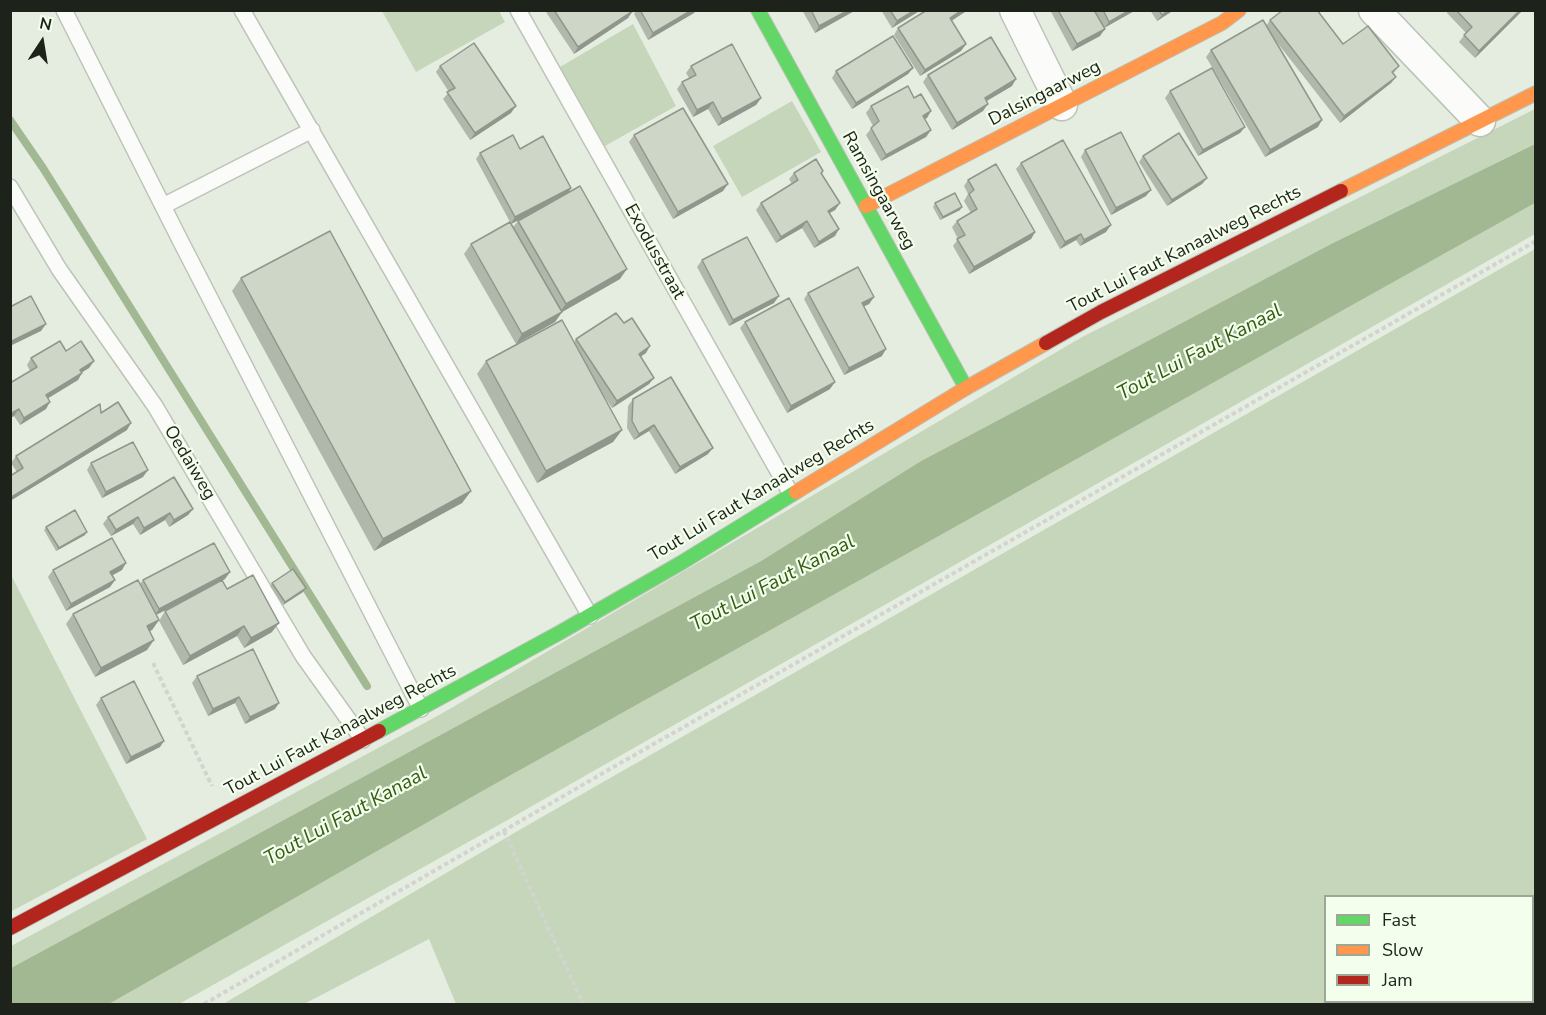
<!DOCTYPE html>
<style>
body{margin:0}
#map{position:relative;width:1546px;height:1015px;overflow:hidden;background:#e5ede1;font-family:"Nunito Sans",sans-serif}
canvas{display:block}
.frame{position:absolute;inset:0;border:12px solid #1d221a;pointer-events:none}
.legend{position:absolute;left:1324px;top:895px;width:210px;height:108px;box-sizing:border-box;background:#f3ffec;border:2px solid #9da798;margin:0;padding:8px 10px;list-style:none;font-size:18px;color:#1d221a}
.legend li{display:flex;align-items:center;gap:12px;height:30px}
.legend b{width:30px;border:2px solid #9da798}
.north{position:absolute;left:12px;top:12px;width:60px;height:60px;-webkit-text-stroke:4px #f3ffec;paint-order:stroke;rotate:12deg;font-size:16px;font-weight:700;line-height:24px;text-align:center;color:#1d221a}
.north::after{content:'';display:block;margin:auto;width:21px;height:27px;background:#1d221a;clip-path:polygon(50% 0,100% 100%,50% 72%,0 100%)}
</style>
<div id="map">
<canvas width="1546" height="1015"></canvas>
<div class="frame"></div>
<ul class="legend">
<li><b style="height:8px;background:#63d668"></b>Fast</li>
<li><b style="height:8px;background:#ff974d"></b>Slow</li>
<li><b style="height:8px;background:#b3261e"></b>Jam</li>
</ul>
<div class="north">N</div>
</div>
<script>
const ctx = document.querySelector('canvas').getContext('2d');
ctx.lineJoin = 'round';
function fillPath(path, color) {
  ctx.fillStyle = color;
  ctx.fill(path, 'evenodd');
}
function strokePath(path, color, width, dash) {
  ctx.strokeStyle = color;
  ctx.lineWidth = width;
  ctx.lineCap = dash ? 'butt' : 'round';
  ctx.setLineDash(dash || []);
  ctx.stroke(path);
}
function drawText(font, color, halo, rows, align = 'center') {
  ctx.font = font + ' "Nunito Sans",sans-serif';
  ctx.lineWidth = 4.5;
  ctx.setLineDash([]);
  ctx.textBaseline = 'middle';
  ctx.strokeStyle = halo;
  ctx.fillStyle = color;
  for (const [text, x, y, turn = 0] of rows) {
    ctx.save();
    ctx.translate(x, y);
    ctx.rotate((+turn || 0) * Math.PI / 180);
    ctx.textAlign = isNaN(turn) ? turn : align;
    if (halo) ctx.strokeText(text, 0, 0);
    ctx.fillText(text, 0, 0);
    ctx.restore();
  }
}
fillPath(new Path2D(`
 M382,11H499L505,22L416,72Z
 M633,24L676,106L605,146L560,67Z
 M792,101L821,152L742,197L713,146Z
 M1535,109V144L1331,244L921,461L761,561L11,968V946L441,714L1082,337Z
 M1535,203V234L504,822L179,1004H109L486,789Z
 M1535,249V1004H456L429,939L304,1004H223L521,829ZM1326,896H1532V1002H1326Z
 M10,573L147,839L10,912Z`), '#c5d6ba');
fillPath(new Path2D(`
 M1535,144V203L486,789L109,1004H11V968L761,561L921,461L1331,244Z`), '#a2b893');
strokePath(new Path2D(`
 M10,120L43,168L367,686`), '#a2b893', 8);
const lane = new Path2D(`
 M64,10L180,240L421,709
 M242,10L590,616
 M518,10L791,494
 M10,187L59,269L155,406L303,656L363,740
 M163,206L312,130`);
const street = new Path2D(`
 M1015,10L1062,105
 M1374,10L1480,121`);
const fast = new Path2D(`
 M758,10L966,388
 M379,731L559,633L681,563L796,492`);
const slow = new Path2D(`
 M1341,191L1536,93
 M866,206L1222,23L1239,10
 M796,492L966,388L1046,343`);
const jam = new Path2D(`
 M1046,343L1101,312L1341,191
 M10,928L379,731`);
strokePath(lane, '#bcc3b8', 18);
strokePath(street, '#bcc3b8', 33);
strokePath(fast, '#bcc3b8', 16);
strokePath(slow, '#bcc3b8', 16);
strokePath(jam, '#bcc3b8', 16);
strokePath(new Path2D(`
 M153,663L212,786
 M504,831L583,1004
 M204,1004L617,765L1536,241`), '#d1d4cf', 4, [4.5, 3]);
strokePath(lane, '#fbfcfa', 15);
strokePath(street, '#fbfcfa', 30);
strokePath(fast, '#63d668', 14);
strokePath(slow, '#ff974d', 14);
strokePath(jam, '#b3261e', 14);
fillPath(new Path2D(`
 M548,10H632L628,18L574,54L546,12Z
 M636,10H696L694,13L648,40L634,14Z
 M802,10H856L815,33Z
 M881,10H921L892,28Z
 M927,10H968L951,21L966,44L961,51L920,76L894,35L898,28Z
 M1050,10H1094L1100,36L1072,51Z
 M1095,10H1136L1104,28Z
 M1150,10H1174L1157,21Z
 M1448,10H1523L1475,58L1459,42L1466,33L1447,13Z
 M1270,20L1343,44L1399,66L1393,74L1396,77L1391,83L1340,123L1272,36L1318,127L1265,157L1206,57L1211,50L1266,26Z
 M440,66L511,113L470,140L443,99L449,92L436,72Z
 M691,66L761,98L756,105L718,126L708,109L693,117L677,89L682,82L689,78L686,73Z
 M913,68L908,74L852,109L832,78L836,71Z
 M928,75L1012,86L986,101L983,111L952,130L923,82Z
 M1170,91L1245,127L1240,133L1198,156L1165,98Z
 M914,98L931,111L925,119L931,130L926,137L881,161L866,135L873,126L866,113L871,106Z
 M634,135L723,191L673,219L629,142Z
 M520,149L571,188L568,193L620,279L562,312L555,322L516,344L464,254L471,244L510,222L476,159L480,153ZM538,210L518,221L513,227L511,224Z
 M1085,150L1146,196L1111,215L1081,157Z
 M1143,156L1207,178L1202,184L1167,206L1139,162Z
 M1021,163L1106,232L1080,246L1076,240L1060,249L1016,169Z
 M823,171L822,174L840,203L835,210L829,213L835,236L814,248L802,228L776,243L756,210L761,203L792,184L789,179L794,173Z
 M968,180L1035,232L1031,239L969,274L953,246L958,239L952,227L957,221L971,213L964,201L968,194L964,186Z
 M935,203L960,210L940,220L933,207Z
 M702,260L774,303L729,326L697,267Z
 M241,278L471,491L462,503L374,551L232,291Z
 M808,293L874,297L869,304L864,306L882,356L844,375L804,299Z
 M745,322L830,389L787,413L740,328Z
 M624,323L646,353L640,357L654,378L649,384L612,408L602,393L622,430L613,442L537,483L477,374L486,361L574,342L576,339Z
 M66,351L94,361L89,368L82,372L78,380L48,398L46,409L20,425L14,416L10,418V383L30,371L27,365L31,358Z
 M633,399L708,454L675,474L649,431L634,440L627,428L628,406Z
 M101,413L127,430L10,501V476L17,472L11,463L16,456Z
 M91,463L143,477L102,498L87,470Z
 M193,509L188,515L169,527L165,520L140,535L133,524L111,536L103,524L108,517Z
 M46,527L85,535L56,551L44,530Z
 M53,570H122L112,575L115,580L110,587L66,611L48,577Z
 M225,579L222,580L227,589L272,632L244,648L237,636L183,665L159,621L165,611L213,585L156,615L159,620L152,630L150,631L147,650L95,677L66,624L73,614L140,584L143,580Z
 M272,583L306,588L303,592L283,605L270,586Z
 M197,676L275,709L245,724L235,703L208,716L192,683Z
 M101,698L160,747L126,764L96,705Z`), '#b0b8ab');
fillPath(new Path2D(`
 M692,10H696L694,13L648,40L653,33Z
 M849,10H856L815,33L819,26Z
 M915,10H921L892,28L897,21Z
 M962,10H968L945,25L950,18Z
 M1130,10H1136L1104,28L1109,22Z
 M1168,10H1174L1157,21L1162,15Z
 M1520,10H1523L1475,58L1479,51Z
 M633,11L628,18L574,54L578,47Z
 M1105,29L1100,36L1072,51L1077,44Z
 M966,44L961,51L920,76L925,70Z
 M913,68L908,74L852,109L856,103Z
 M1396,77L1391,83L1340,123L1344,116Z
 M1016,79L1012,86L980,105L985,98Z
 M761,98L756,105L718,126L722,119Z
 M713,102L708,109L693,117L697,110Z
 M988,104L983,111L952,130L957,123Z
 M516,106L511,113L470,140L475,133Z
 M931,111L927,118L919,122L923,116Z
 M1322,120L1318,127L1265,157L1270,150Z
 M1245,127L1240,133L1198,156L1203,150Z
 M931,130L926,137L881,161L886,155Z
 M1207,178L1202,184L1167,206L1172,200Z
 M728,184L723,191L673,219L678,212Z
 M571,188L567,195L511,224L515,217Z
 M1151,190L1146,196L1111,215L1116,208Z
 M840,203L835,210L823,217L828,211Z
 M962,207L960,210L940,220L943,217Z
 M807,221L802,228L776,243L781,237Z
 M1111,225L1106,232L1080,246L1084,240Z
 M839,229L835,236L814,248L819,242Z
 M1035,232L1031,239L969,274L974,267Z
 M1081,234L1076,240L1060,249L1065,242Z
 M627,269L620,279L562,312L555,322L516,344L522,334L559,313L566,304Z
 M779,296L774,303L729,326L733,320Z
 M874,297L869,304L857,310L862,303Z
 M46,324L41,331L10,346V342Z
 M650,346L646,353L634,361L639,354Z
 M886,349L882,356L844,375L849,368Z
 M94,361L89,368L76,376L80,370Z
 M82,373L78,380L42,402L46,395Z
 M654,378L649,384L612,408L617,401Z
 M835,382L830,389L787,413L791,406Z
 M50,402L46,409L20,425L24,418Z
 M19,409L14,416L10,418V414Z
 M131,423L127,430L10,501V498Z
 M654,425L649,431L634,440L639,434Z
 M622,430L613,442L537,483L546,471Z
 M713,448L708,454L675,474L680,467Z
 M148,470L143,477L102,498L106,492Z
 M471,491L462,503L374,551L383,539Z
 M193,509L188,515L169,527L174,520Z
 M170,513L165,520L140,535L144,528Z
 M138,517L133,524L111,536L116,530Z
 M87,532L85,535L56,551L59,548Z
 M126,563L122,570L106,579L110,572Z
 M230,572L225,579L154,616L159,609Z
 M115,580L110,587L66,611L71,604Z
 M306,588L303,592L283,605L285,602Z
 M159,620L152,630L140,636L147,626Z
 M279,623L272,632L244,648L251,638Z
 M244,626L237,636L183,665L190,656Z
 M154,640L147,650L95,677L101,668Z
 M239,697L235,703L208,716L213,709Z
 M279,703L275,709L245,724L250,717Z
 M164,741L160,747L126,764L131,757Z`), '#90968b');
const building = new Path2D(`
 M554,10H632L633,11L578,47Z
 M640,10H692L653,33Z
 M811,10H849L819,26Z
 M890,10H915L897,21Z
 M927,10H962L950,18L966,44L925,70L898,28Z
 M1058,10H1094L1105,29L1077,44Z
 M1103,10H1130L1109,22Z
 M1159,10H1168L1162,15Z
 M1283,10H1317L1343,44L1368,26L1399,66L1392,72L1396,77L1344,116L1270,20Z
 M1456,10H1520L1479,51L1464,35L1472,27Z
 M1263,20L1322,120L1270,150L1211,50Z
 M893,36L913,68L856,103L836,71Z
 M991,37L1016,79L985,98L988,104L957,123L928,75Z
 M474,43L516,106L475,133L447,92L455,88L440,66Z
 M732,44L761,98L722,119L713,102L697,110L682,82L696,75L691,66Z
 M1212,68L1245,127L1203,150L1170,91Z
 M908,86L914,98L921,94L931,111L923,116L931,130L886,155L871,128L879,121L871,106Z
 M683,108L728,184L678,212L634,135Z
 M1121,132L1151,190L1116,208L1085,150Z
 M1179,133L1207,178L1172,200L1143,156Z
 M513,135L520,149L543,136L571,188L515,217L480,153Z
 M1063,140L1111,225L1084,240L1081,234L1065,242L1021,163Z
 M816,159L823,171L821,173L840,203L828,211L839,229L819,242L807,221L781,237L761,203L798,180L794,173Z
 M996,164L1035,232L974,267L957,239L965,235L957,221L977,209L969,194L974,190L968,180Z
 M580,186L627,269L566,304L518,221Z
 M955,193L962,207L943,217L935,203Z
 M510,222L562,312L522,334L471,244Z
 M330,231L471,491L383,539L241,278Z
 M747,237L779,296L733,320L702,260Z
 M858,267L874,297L862,303L886,349L849,368L808,293Z
 M31,296L46,324L10,342V307Z
 M789,298L835,382L791,406L745,322Z
 M616,313L624,323L632,318L650,346L639,354L654,378L617,401L576,339Z
 M562,320L622,430L546,471L486,361Z
 M60,341L66,351L81,341L94,361L80,370L82,373L46,395L50,402L24,418L19,409L10,414V383L37,367L31,358Z
 M671,377L713,448L680,467L654,425L639,434L632,421L633,399Z
 M118,402L131,423L10,498V476L23,468L16,456L100,404L101,413Z
 M133,442L148,470L106,492L91,463Z
 M174,477L193,509L174,520L170,513L144,528L138,517L116,530L108,517Z
 M75,510L87,532L59,548L46,527Z
 M112,538L126,563L110,572L115,580L71,604L53,570Z
 M214,543L230,572L159,609L143,580Z
 M293,569L306,588L285,602L272,583Z
 M253,575L279,623L251,638L244,626L190,656L165,611L222,580L227,589Z
 M138,580L159,620L147,626L154,640L101,668L73,614Z
 M253,649L279,703L250,717L239,697L213,709L197,676Z
 M134,681L164,741L131,757L101,698Z`);
fillPath(building, '#cdd6c7');
strokePath(building, '#90968b', 1.5);
drawText('18px', '#1d221a', '#f3ffec', [
 ["Dalsingaarweg",1045,94,-27],
 ["Ramsingaarweg",878,191,61],
 ["Tout Lui Faut Kanaalweg Rechts",1185,250,-27],
 ["Exodusstraat",654,252,61],
 ["Oedaiweg",189,463,59],
 ["Tout Lui Faut Kanaalweg Rechts",762,491,-31],
 ["Tout Lui Faut Kanaalweg Rechts",341,731,-28]
]);
drawText('italic 20px', '#365b13', '#f3ffec', [
 ["Tout Lui Faut Kanaal",1200,353,-28],
 ["Tout Lui Faut Kanaal",773,584,-28],
 ["Tout Lui Faut Kanaal",346,817,-29]
]);
</script>
